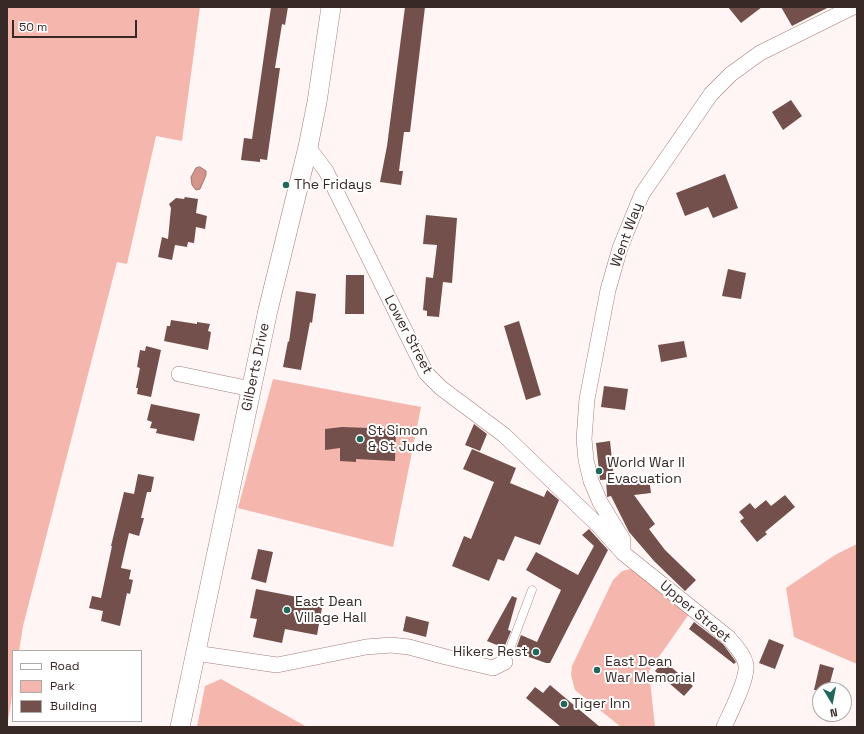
<!DOCTYPE html>
<style>
body{margin:0}
#map{position:relative;width:864px;height:734px;overflow:hidden;background:#fef5f4;font-family:"Space Grotesk",sans-serif}
canvas{display:block}
.frame{position:absolute;inset:0;border:8px solid #382926;pointer-events:none}
.legend{position:absolute;left:12px;top:650px;width:130px;height:72px;box-sizing:border-box;background:#fff;border:1px solid #afa9a8;margin:0;padding:5px 7px;list-style:none;font-size:12px;color:#382926}
.legend li{display:flex;align-items:center;gap:8px;height:20px}
.legend b{width:20px;border:1px solid #afa9a8}
.north{position:absolute;left:812px;top:682px;width:40px;height:40px;box-sizing:border-box;background:#fff;border:1px solid #afa9a8;border-radius:50%;rotate:170deg;font-size:11px;font-weight:700;line-height:16px;text-align:center;color:#382926}
.north::after{content:'';display:block;margin:auto;width:14px;height:18px;background:#22675a;clip-path:polygon(50% 0,100% 100%,50% 72%,0 100%)}
.scale{position:absolute;left:12px;top:20px;width:125px;height:18px;box-sizing:border-box;border:2px solid #382926;border-top:0;padding-left:5px;font-size:12px;line-height:14px;white-space:nowrap;color:#382926;-webkit-text-stroke:3px #fff;paint-order:stroke}
</style>
<div id="map">
<canvas width="864" height="734"></canvas>
<div class="frame"></div>
<ul class="legend">
<li><b style="height:5px;background:#fff"></b>Road</li>
<li><b style="height:11px;background:#f5b6ae"></b>Park</li>
<li><b style="height:11px;background:#73504b"></b>Building</li>
</ul>
<div class="north">N</div>
<div class="scale">50 m</div>
</div>
<script>
const ctx = document.querySelector('canvas').getContext('2d');
ctx.lineJoin = 'round';
function fillPath(path, color) {
  ctx.fillStyle = color;
  ctx.fill(path, 'evenodd');
}
function strokePath(path, color, width, dash) {
  ctx.strokeStyle = color;
  ctx.lineWidth = width;
  ctx.lineCap = dash ? 'butt' : 'round';
  ctx.setLineDash(dash || []);
  ctx.stroke(path);
}
function drawText(font, color, halo, rows, align = 'center') {
  ctx.font = font + ' "Space Grotesk",sans-serif';
  ctx.lineWidth = 4;
  ctx.setLineDash([]);
  ctx.textBaseline = 'middle';
  ctx.strokeStyle = halo;
  ctx.fillStyle = color;
  for (const [text, x, y, turn = 0] of rows) {
    ctx.save();
    ctx.translate(x, y);
    ctx.rotate((+turn || 0) * Math.PI / 180);
    ctx.textAlign = isNaN(turn) ? turn : align;
    if (halo) ctx.strokeText(text, 0, 0);
    ctx.fillText(text, 0, 0);
    ctx.restore();
  }
}
fillPath(new Path2D(`
 M7,7H200L182,141L156,136L127,264L117,262L23,626L19,651H13V690L7,727Z
 M273,379L421,407L393,547L238,508Z
 M857,544V664L794,637L786,588L835,555Z
 M631,569L689,614L649,671L655,727H621L575,690L571,675L572,666L613,580L622,571Z
 M221,679L307,727H197L205,686Z`), '#f5b6ae');
const water = new Path2D(`
 M200,167L206,171V175L200,189L196,190L192,185L191,177L196,168Z`);
fillPath(water, '#d3948c');
strokePath(water, '#a4746d', 1);
fillPath(new Path2D(`
 M271,7H288L285,25L282,24L275,68H280L267,160L260,159V162L241,160L244,138L252,139Z
 M405,7H425L410,132H404L399,171H403L401,185L380,182L387,146Z
 M728,7H762L741,23Z
 M781,7H829L792,26Z
 M791,100L802,116L783,130L772,112Z
 M725,174L738,208L713,218L708,207L685,216L676,193Z
 M185,197L198,199L196,213L207,216L205,229L196,227L194,243L188,242L187,247L175,245L172,260L158,257L162,237L168,239L171,208L169,204L176,198L184,199Z
 M426,215L457,218L452,283L443,282L439,317L427,316V311L423,310L426,277L433,278L437,245L423,244Z
 M728,269L746,273L741,299L722,296Z
 M346,275H364V314H345Z
 M296,291L316,294L312,323L310,322L301,370L283,367L288,341L289,342Z
 M171,320L197,324V322L210,324L208,331L211,332L208,350L164,341L167,326H170Z
 M519,321L541,395L526,400L504,326Z
 M684,341L687,357L661,362L658,345Z
 M146,346L161,350L151,397L137,394L138,388H136L140,368L137,367L140,350L145,351Z
 M604,386L628,389L625,410L601,407Z
 M151,404L200,414L194,441L156,433L157,429L150,428L152,422L147,420Z
 M474,424L487,434L480,451L465,445Z
 M342,427L396,429L395,461L356,459V462L340,461V448L325,450V429Z
 M610,441L614,479L600,480L596,443Z
 M472,449L516,468L510,483L544,497L547,490L559,500L540,545L515,536L504,561L498,559L489,581L452,566L464,536L471,539L494,482L463,469Z
 M138,474L154,477L151,492H147L141,518H144L139,536L129,533L121,568L131,570L129,579L133,580L130,594L127,593L120,626L101,621L103,611L89,608L92,596L101,598L112,546H111L124,492L134,494Z
 M649,478L651,493L634,495L655,524L649,529L665,550L696,580L685,591L654,561L629,532L611,496L607,497V495L606,481Z
 M785,495L795,507L765,532L767,534L757,542L740,521L744,518L739,512L750,503L755,509L766,500L771,506Z
 M589,529L608,550L550,663H546L515,652L521,635L537,642L561,590L526,570L536,552L578,575L594,546L582,535Z
 M258,549L273,552L266,583L251,579Z
 M256,589L323,602L317,635L285,629L282,643L253,637L257,619L250,618Z
 M512,596L517,598L508,630L511,631L504,648L487,641Z
 M406,616L429,622L426,637L403,631Z
 M694,622L723,644L734,659L736,662L734,664L689,629Z
 M769,639L784,645L775,669L759,663Z
 M664,661L693,686L684,696L655,671Z
 M820,664L834,668L828,690H814Z
 M550,685L600,727H561L526,698L535,687L543,693Z`), '#73504b');
const service = new Path2D(`
 M505,662L532,590`);
const minor = new Path2D(`
 M308,147L326,171L426,373L441,388L504,435L598,525L623,553L729,638C735,646 744,654 746,665C748,679 730,713 724,727
 M179,374L251,389
 M623,550V540L600,502L591,481L586,460L584,439L587,399L608,290L620,248L642,194L711,94L731,74L760,53L853,7
 M195,653L277,665L366,647L391,645L409,647L446,657L493,668L505,662`);
const tertiary = new Path2D(`
 M180,727L268,310L308,147L317,102L331,7`);
strokePath(service, '#a57e79', 9);
strokePath(minor, '#a57e79', 16);
strokePath(tertiary, '#a57e79', 20);
strokePath(service, '#fff', 8);
strokePath(minor, '#fff', 15);
strokePath(tertiary, '#fff', 19);
for (const [x, y, r, color] of [
 [286,185,4,"#22675a"],
 [360,439,4,"#22675a"],
 [599,471,4,"#22675a"],
 [287,610,4,"#22675a"],
 [536,652,4,"#22675a"],
 [597,670,4,"#22675a"],
 [564,704,4,"#22675a"]
]) {
  const dot = new Path2D();
  dot.arc(x, y, r, 0, 2 * Math.PI);
  ctx.fillStyle = color;
  ctx.fill(dot);
  strokePath(dot, '#fff', 1.5);
}
drawText('14px', '#382926', '#fff', [
 ["The Fridays",294,185],
 ["St Simon",368,431],
 ["& St Jude",368,447],
 ["World War II",607,463],
 ["Evacuation",607,479],
 ["East Dean",295,602],
 ["Village Hall",295,618],
 ["Hikers Rest",528,652,"right"],
 ["East Dean",605,662],
 ["War Memorial",605,678],
 ["Tiger Inn",572,704]
], 'left');
drawText('14px', '#382926', '#fff', [
 ["Went Way",627,235,-70],
 ["Lower Street",408,335,62],
 ["Gilberts Drive",256,367,-78],
 ["Upper Street",695,612,40]
]);
</script>
